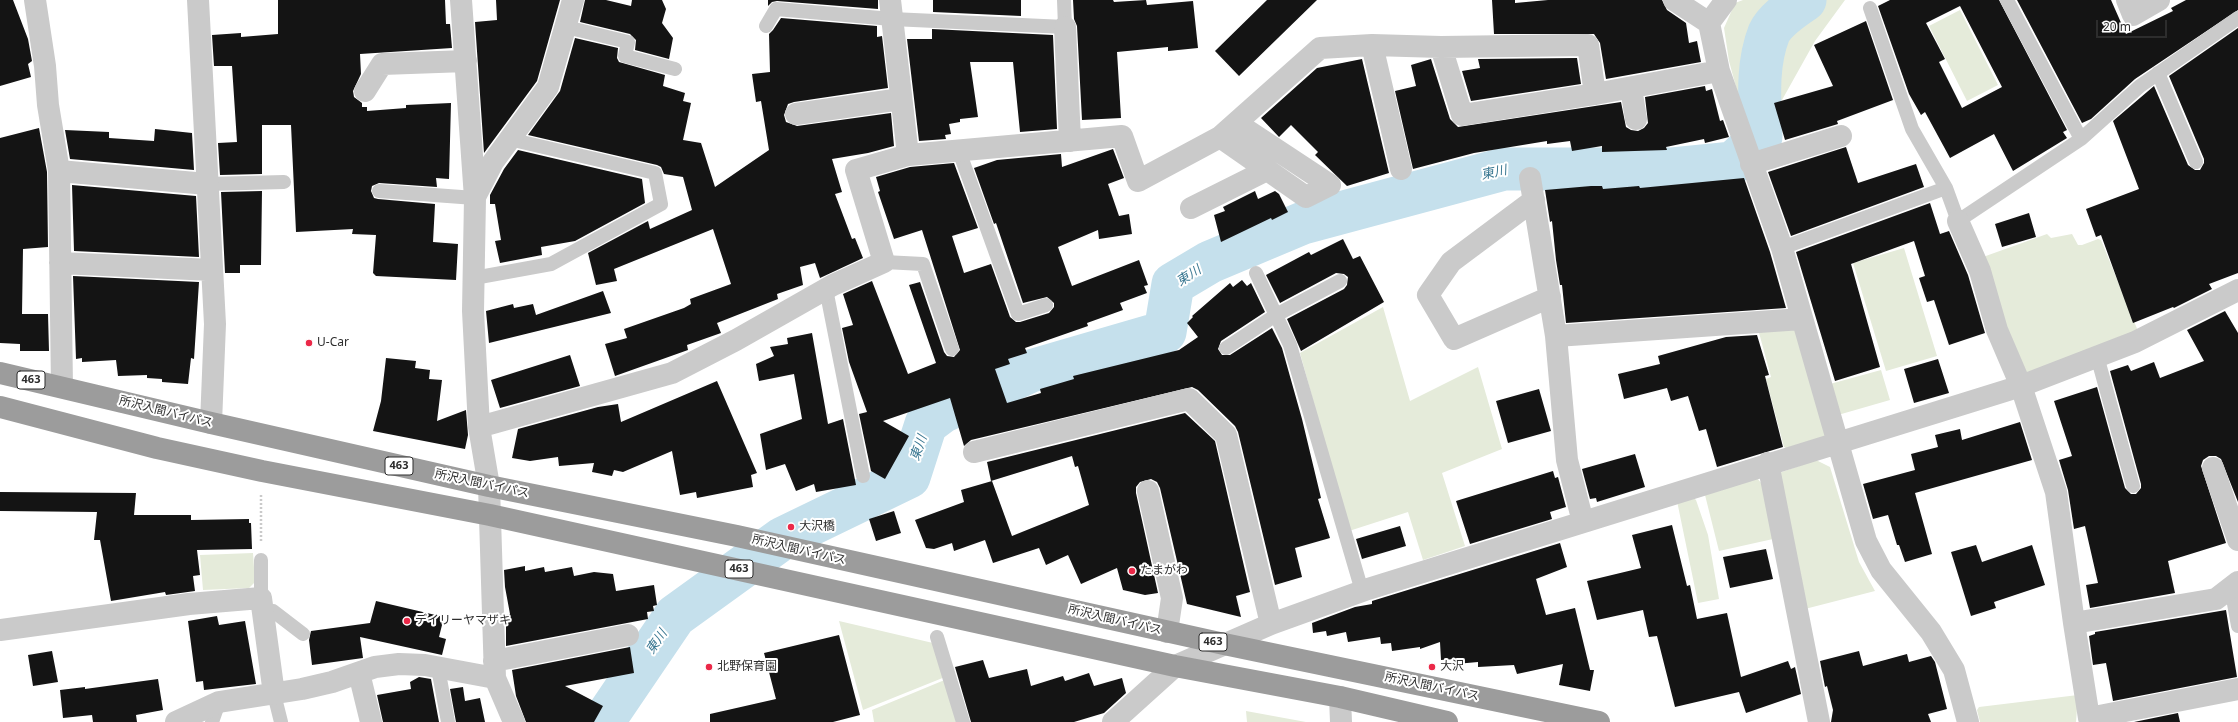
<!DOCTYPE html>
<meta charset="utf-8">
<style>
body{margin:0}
#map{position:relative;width:2238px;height:722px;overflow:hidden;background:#fff;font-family:"Noto Sans",sans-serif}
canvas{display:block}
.scale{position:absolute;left:2096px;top:20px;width:71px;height:18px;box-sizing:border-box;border:2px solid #2d2d2d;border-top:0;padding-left:5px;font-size:12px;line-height:14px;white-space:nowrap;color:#2d2d2d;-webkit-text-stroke:3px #fff;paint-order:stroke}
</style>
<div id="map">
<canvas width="2238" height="722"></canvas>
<div class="scale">20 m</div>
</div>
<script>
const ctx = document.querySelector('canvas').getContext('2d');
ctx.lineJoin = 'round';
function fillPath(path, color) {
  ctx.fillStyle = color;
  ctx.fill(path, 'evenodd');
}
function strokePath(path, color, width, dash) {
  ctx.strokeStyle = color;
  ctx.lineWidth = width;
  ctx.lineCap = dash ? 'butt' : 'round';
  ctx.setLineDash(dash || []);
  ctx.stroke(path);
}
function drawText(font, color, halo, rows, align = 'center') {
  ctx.font = font + ' "Noto Sans","Noto Sans JP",sans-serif';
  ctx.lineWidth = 4;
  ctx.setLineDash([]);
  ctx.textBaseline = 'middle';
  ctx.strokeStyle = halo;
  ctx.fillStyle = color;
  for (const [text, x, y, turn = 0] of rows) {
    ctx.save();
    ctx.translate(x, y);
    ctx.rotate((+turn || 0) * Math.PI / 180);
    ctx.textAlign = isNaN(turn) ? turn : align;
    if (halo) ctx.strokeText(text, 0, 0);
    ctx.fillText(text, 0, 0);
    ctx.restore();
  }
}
fillPath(new Path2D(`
 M1743,0H1845L1815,41L1782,100L1742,109L1729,61L1724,28L1735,3Z
 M1960,10L1998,85L1967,101L1929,26Z
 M2047,234L2051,238L2072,234L2078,245H2082L2098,239L2101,240L2138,331L2020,375L1983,257Z
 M1904,248L1937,356L1886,371L1853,263Z
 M1383,307L1410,401L1478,367L1502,449L1442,473L1465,546L1423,560L1408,512L1349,531L1300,353Z
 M1790,327L1800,334L1827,433L1822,439L1790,450L1784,447L1766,379L1771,377L1758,329Z
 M1881,370L1890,400L1838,415L1830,384Z
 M1816,460L1830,467L1859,562L1875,591L1801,610L1779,473Z
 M1757,478L1762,484L1773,539L1719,551L1705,495Z
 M1693,497L1696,500L1708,535L1719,599L1698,603L1677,501Z
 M253,553L255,582L249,588L203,590L200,555Z
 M839,621L933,643L945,677L863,710Z
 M947,679L958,722H874L872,710Z
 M2078,695L2076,722H1980L1977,710L1979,707Z
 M1246,711L1306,722H1247Z`), '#e5ebda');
strokePath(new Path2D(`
 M603,722L675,616L783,538L909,477L926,424L942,412L1031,371L1165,332L1173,284L1210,262L1303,223L1504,169H1672L1733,163L1761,137C1760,103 1756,66 1769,33C1775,20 1793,8 1805,0`), '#c5e0ec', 43);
fillPath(new Path2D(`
 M0,0H13L28,39L32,61L28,64L31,77L0,86Z
 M278,0H445L446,24H450L452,48L360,54L361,74L353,91L354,97L362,103V107H367V111L406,108V105L451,103L449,179L436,178L437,187L379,183L372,186L371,191L374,198L378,199L435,204L433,242L458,244L456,280L376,276L373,273L376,235L352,234L353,229L296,232L291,125H262V174L220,175L218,143L237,142L232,66H214L212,35L241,33V37L278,34Z
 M496,0H560L537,81L484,153L475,22L497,20Z
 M585,0H606L631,6L632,0H662L666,9L662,23L673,38L669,59L635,50L636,40L630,34L580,22Z
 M768,0H878V9L777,1L772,2L768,6Z
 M933,0H1021V16L933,12Z
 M1073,0H1113L1114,2L1146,0L1147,5L1193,1L1198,48L1168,51V47L1117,52L1121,118L1082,120L1077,26L1074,19Z
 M1267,0H1317L1239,76L1215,51Z
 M1492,0H1515V3L1548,0H1662L1667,10L1686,23L1689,43L1697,41L1701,62L1606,79L1600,43L1594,34H1494Z
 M1890,0H1999L2067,130L2063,132L2067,138L2013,171L1994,134L1950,158L1925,112L1921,115L1909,94L1878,6ZM1960,6L2002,87L1962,108L1939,62L1945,59L1926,23Z
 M2017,0H2111L2126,34L2173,11L2171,8L2186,0H2238V10L2135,79L2091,119L2082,123Z
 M781,18L877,26V37L882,36L888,88L794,102L788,104L784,115L786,122L797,126L891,113L894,146L868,153L832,159L842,192L835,194L852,239L855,238L863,258L820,278L815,263L800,267L803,285L777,294L778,299L717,323L721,333L687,345L688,350L615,376L605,344L627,338L624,329L684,308L691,304L690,299L731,284L713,229L614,269L617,281L596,285L588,253L648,221L650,229L692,210L683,177L664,174L661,167L657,165L528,135L560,91L575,38L618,48L617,58L619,62L665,75L663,86L685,93L683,101L691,103L683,140L701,143L715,187L769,150L761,101L756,102L752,74L770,72L769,34L773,30Z
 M1866,21L1893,100L1837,121L1838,124L1785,140L1774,103L1833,86L1814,45Z
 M2238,28V273L2209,284L2212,289L2174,308L2173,307L2133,323L2101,235L2096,237L2086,209L2139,189L2113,121L2154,86L2188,165L2195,170H2200L2204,163V159L2169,76Z
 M932,29L1053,35L1057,129L1020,132L1013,62H970L978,117L960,119V122L949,124L951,134L945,135L946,139L919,141L907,39H932Z
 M1577,58L1581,84L1471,101L1462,71L1480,68L1478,59Z
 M1362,59L1389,173L1347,186L1315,155L1318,152L1291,125L1279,137L1261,118L1317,68Z
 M1431,59L1450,119L1458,127L1621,102L1626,127L1631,130L1638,131L1644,128L1648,123L1645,97L1705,86L1706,91L1712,89L1720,121L1723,120L1729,137L1705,143L1704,139L1666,147L1667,150L1602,152V146L1572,151L1570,141L1547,144V141L1474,153L1413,169L1395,91L1416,86L1411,65Z
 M39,128L47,172L48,247L23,249L22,314H48L49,351H20V344L0,343V138Z
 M155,129L192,133L194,170L70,159L65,130L109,132V138L154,141Z
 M1846,147L1858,183L1916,164L1924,187L1791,236L1768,172Z
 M1113,149L1124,178L1108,184L1119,216L1129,214L1132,234L1099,239L1098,230L1058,247L1072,286L1139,260L1148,285L1144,286L1147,293L1120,303L1123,310L1087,323L1088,326L1025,348L1027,353L1008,359L1010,364L995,369L1007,403L1041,393L1040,389L1074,379L1073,376L1179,350L1198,337L1187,323L1193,317L1192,316L1230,283L1233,287L1242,280L1247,286L1251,283L1265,312L1221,341L1218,349L1222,355H1230L1272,328L1282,348L1302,419L1321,498L1318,499L1330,538L1295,548L1302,577L1275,585L1238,432L1235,426L1198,390L1192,387L971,440L964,446L950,398L883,421L909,436L885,479L871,471L859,414L867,412L849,362L842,328L853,325L843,294L872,281L908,374L936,363L909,285L920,282L944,352L947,356L954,357L960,350L922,230L894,239L878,192L880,191L876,177L910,167L954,163L978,228L952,236L964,273L991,264L1010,317L1016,322H1020L1049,313L1054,307V303L1047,297L1023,303L996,223L994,224L974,168L997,160L1061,154L1062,167Z
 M518,150L642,179L645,203L575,241L541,247L542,255L500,263L495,241L501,240L495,204H490V195L504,169Z
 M1744,178L1770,252L1786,308L1566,323L1562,285H1560L1556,260L1552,221L1550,222L1545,190L1591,186H1602L1603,189L1639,186L1640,188Z
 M72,185L196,196L199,257L74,251Z
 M262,191L261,265H240V273H225L221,192Z
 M1255,191L1258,199L1275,191L1279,194L1288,212L1272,220L1271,218L1221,242L1214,215L1225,211L1223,207Z
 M1930,203L1940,234L1949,231L1968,275L1985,333L1949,345L1934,300L1927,302L1919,278L1925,276L1914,241L1851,264L1880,367L1835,381L1796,252Z
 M2029,213L2036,237L2002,247L1995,224Z
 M1343,239L1353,259L1360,256L1384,302L1301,351L1287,319L1344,289L1347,285L1348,277L1344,274L1336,273L1280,303L1266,275L1309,252L1311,255Z
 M73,276L199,282L194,359L191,358L188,384L162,382V379L147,378V375L118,376L116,360L82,362V358L76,359Z
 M603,291L611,313L489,343L486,311L513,304L514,308L533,304L536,315Z
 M2225,311L2238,333V502L2221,459L2216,456H2209L2203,460L2201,466L2226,543L2168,561L2175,593L2090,608L2086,585L2098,583L2085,526L2074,529L2068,490L2059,460L2072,456L2054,401L2097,387L2125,488L2131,494H2136L2141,488V484L2110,371L2128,365L2131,371L2154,362L2160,378L2204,361L2187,330Z
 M812,333L828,424L843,419L856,485L816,492L814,484L796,491L785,464L766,470L760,434L802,419L794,374L759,381L756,364L774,356L770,347L788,344L787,338Z
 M1757,335L1769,375L1765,376L1783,447L1717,467L1706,429L1699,431L1688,396L1671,401L1667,388L1624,399L1618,374L1660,364L1658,356L1726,337Z
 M570,355L580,386L500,408L491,380Z
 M386,358L416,361L415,368L430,370L429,379L442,380L437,421L466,410L468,435L465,449L373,431L381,401Z
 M1938,359L1949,393L1914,403L1904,369Z
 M717,381L757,473L751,475L753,487L697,498L696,492L680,495L672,451L623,472L614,470L612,476L592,472L594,463L559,466L558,457L530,461L512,458L518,429L598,407L618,404L621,422Z
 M1539,389L1551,431L1508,443L1496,401Z
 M1185,413L1215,441L1250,592L1236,596L1241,617L1187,604L1160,488L1157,482L1151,479L1140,482L1136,487V493L1158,593L1145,595L1123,590L1117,568L1081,584L1068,555L1046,565L1039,548L993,563L985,540L954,551L952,543L934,549L926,548L915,520L964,502L961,490L992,481L1012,536L1089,505L1078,466L1075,467L1072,456L991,481L987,462Z
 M2020,422L2032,460L1915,493L1932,554L1905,562L1899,545H1897L1888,515L1873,519L1863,484L1915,470L1911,454L1938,447L1935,435L1960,429L1962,440Z
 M1635,454L1645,487L1597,502L1596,498L1590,499L1582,469Z
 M1553,471L1555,478L1558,477L1566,507L1550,512L1552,519L1470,544L1456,501Z
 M0,492L136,493L134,515H191V520L249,519V523H251L252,549L197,550L200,575L193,576L195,591L166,595L165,592L111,601L100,540H94L97,512L0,511Z
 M894,511L901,533L876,541L869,519Z
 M1672,525L1687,586L1690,585L1697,619L1727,613L1741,677L1788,661L1791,669L1795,667L1801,694L1746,713L1739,692L1675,707L1657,636L1649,637L1643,610L1597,620L1587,581L1641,568L1632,535Z
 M1400,526L1406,546L1362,559L1356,539Z
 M1560,543L1567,567L1536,579L1546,615L1575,608L1590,670H1594L1590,691L1559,685L1563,664L1517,674L1514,665L1478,667V662L1456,664V659L1441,660L1440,642L1420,649V647L1392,651L1391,643L1381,644L1380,637L1348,642L1346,632L1327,636L1326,631L1313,633L1312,623L1355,607L1372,604V601Z
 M1976,545L1982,562L2032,545L2045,585L1994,602L1996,608L1971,616L1951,552Z
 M1766,549L1773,579L1730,588L1723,557Z
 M525,566V571L544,567L545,572L572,567L574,576L594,572L613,574L616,591L654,585L657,605L653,606L654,611L647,612L648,619L506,646V615L510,614L505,587L504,570Z
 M376,601L444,617L439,637L446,639L442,655L360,637L363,658L312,665L309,640L311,631L370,623Z
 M2226,610L2237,677L2113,701L2106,663L2093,665L2089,636L2095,634V632Z
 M217,616L219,625L245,621L256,684L204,690L203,681L196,682L188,621Z
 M839,635L860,715L833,722H710V714L776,699L764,653Z
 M630,647L634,673L565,686L603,706L594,722H526L516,696L512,670Z
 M52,651L58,682L33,686L28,655Z
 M1859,651L1863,666L1907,654L1909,662L1931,656L1935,662L1947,709L1928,714L1931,722H1831L1833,710L1827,686L1825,687L1820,661Z
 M983,660L989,678L1027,669L1031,686L1063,676L1065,681L1089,673L1094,686L1122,678L1126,693L1104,713L1074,722H971L955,667Z
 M419,677L431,679L439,722H383L377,695L411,689L410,682Z
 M158,679L163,710L136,715L137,722H93L92,715L63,718L60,690L85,687V689Z
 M463,687L465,701L480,698L485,722H456L450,689Z
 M2178,713L2180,722H2134Z`), '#141414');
strokePath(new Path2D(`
 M261,541V494`), '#cacaca', 2.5, [2, 2]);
strokePath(new Path2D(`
 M2007,0L2081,139
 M1870,8L1912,129L1946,188L1958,221L2081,139L2140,86L2238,18
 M766,26L776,9L892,19L1065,27L1064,0
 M566,27L628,42L625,56L675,69
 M2158,73L2196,162
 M959,151L1018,314L1046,305
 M207,184L284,182
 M379,191L475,198
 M1782,248L1946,188
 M884,262L923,264L952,349
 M1256,273L1290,345L1362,591
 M474,278L551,264L661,204L655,173L509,139
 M826,289L863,476
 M1226,348L1276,315L1340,281
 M2097,356L2133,486
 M261,560V598
 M2231,587L2238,626
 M262,611H273L303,634
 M937,637L963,722
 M438,668L448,722
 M274,694L281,722
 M212,722L219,702`), '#cacaca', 14);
strokePath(new Path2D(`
 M35,0L45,66L48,105L59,171L62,387
 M198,0L215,324L211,423
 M461,0L475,198L473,311L479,427L489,486L495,678L514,722
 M1674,0L1709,23L1719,71L1782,248L1866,541L1881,570L1931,632L1954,670L1968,722
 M2127,0L2133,15L2159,0
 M1709,23L1726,0
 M1065,27L1070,141
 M1372,45L1401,169
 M1441,47L1462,115L1595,94
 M1631,88L1636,119
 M365,91L382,64L466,61
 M796,114L901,99
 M1220,137L1306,197L1330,185L1236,123
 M908,155L1122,136L1138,181L1220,137L1320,48L1372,45L1441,47L1588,45L1595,94L1719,71
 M1751,164L1841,136
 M59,171L207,184
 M1530,178L1556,336
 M475,197L493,162L548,87L573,0
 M1534,200L1451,262L1428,295L1454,339L1550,297
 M1191,208L1267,170
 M1958,221L1980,271L1997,330L2021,386L2056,492L2074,623L2216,599L2238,582
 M60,263L212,270
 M479,427L672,373L736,340L833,285L884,262L856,170L908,155L890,0
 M974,452L1189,399L1226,435L1271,624
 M1768,463L1819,722
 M2213,468L2238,540
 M1148,491L1172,598L1167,632
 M1583,522L1567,460L1556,336L1802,319
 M2074,623L2089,718L2238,689
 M0,630L189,604L261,598L274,694
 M494,661L628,635
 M359,673L371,722
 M1340,697L1341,722
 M176,722L219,702L302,689L332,682L375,667L399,664L425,665L495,678
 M1113,722L1175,666L1271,624L1368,589L2021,386L2135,342L2238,290`), '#cacaca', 22);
strokePath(new Path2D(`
 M0,373L211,423L489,486L737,536L1224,644L1599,722
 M0,407L157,448L262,471L490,515L1175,666L1340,697L1447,722`), '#9c9c9c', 22);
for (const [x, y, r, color] of [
 [309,343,4,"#eb2848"],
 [791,527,4,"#eb2848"],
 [1132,571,4,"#eb2848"],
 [407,621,4,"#eb2848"],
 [709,667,4,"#eb2848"],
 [1432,667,4,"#eb2848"]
]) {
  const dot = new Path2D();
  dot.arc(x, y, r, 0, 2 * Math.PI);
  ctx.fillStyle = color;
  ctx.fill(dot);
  strokePath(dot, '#fff', 1.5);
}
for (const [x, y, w] of [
 [31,380,28],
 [399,466,28],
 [739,569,28],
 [1213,642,28]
]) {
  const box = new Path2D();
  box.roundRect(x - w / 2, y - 9, w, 18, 3);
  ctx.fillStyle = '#fff';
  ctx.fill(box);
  strokePath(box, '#2d2d2d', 1);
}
drawText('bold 11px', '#2d2d2d', null, [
 ["463",31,380],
 ["463",399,466],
 ["463",739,569],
 ["463",1213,642]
]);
drawText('12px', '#2d2d2d', '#fff', [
 ["U-Car",317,343],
 ["大沢橋",799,527],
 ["たまがわ",1140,571],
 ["デイリーヤマザキ",415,621],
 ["北野保育園",717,667],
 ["大沢",1440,667]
], 'left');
drawText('12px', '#2d2d2d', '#fff', [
 ["所沢入間バイパス",166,412,14],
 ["所沢入間バイパス",482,484,12],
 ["所沢入間バイパス",799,550,13],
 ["所沢入間バイパス",1115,620,13],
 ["所沢入間バイパス",1432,687,12]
]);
drawText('italic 13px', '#397791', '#fff', [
 ["東川",1494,173,-12],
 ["東川",1189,276,-33],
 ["東川",919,448,-71],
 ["東川",657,642,-56]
]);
</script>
